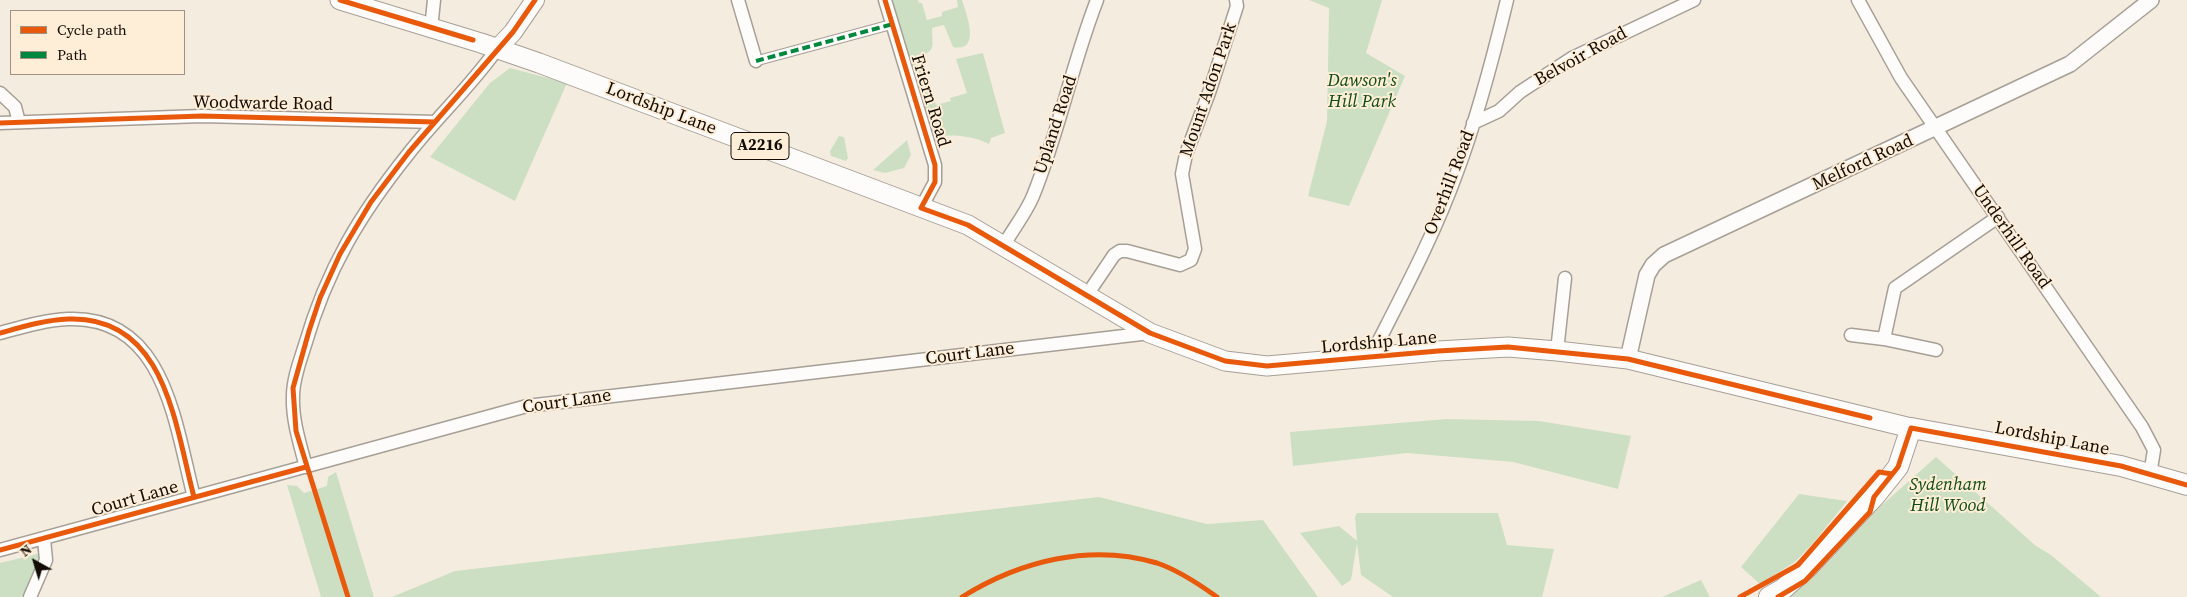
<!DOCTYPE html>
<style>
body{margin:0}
#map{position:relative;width:2187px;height:597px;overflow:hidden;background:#f5ece0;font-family:"Source Serif 4",serif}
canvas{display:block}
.legend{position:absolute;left:10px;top:10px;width:175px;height:65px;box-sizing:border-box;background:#feedd7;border:1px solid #a09383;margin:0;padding:6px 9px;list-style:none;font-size:15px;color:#130d06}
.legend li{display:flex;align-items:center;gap:10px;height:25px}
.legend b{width:25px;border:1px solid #a09383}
.north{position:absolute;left:10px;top:537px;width:50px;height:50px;-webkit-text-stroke:4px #feedd7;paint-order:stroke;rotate:321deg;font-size:14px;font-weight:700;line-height:20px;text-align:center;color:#130d06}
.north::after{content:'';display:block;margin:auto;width:18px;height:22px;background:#130d06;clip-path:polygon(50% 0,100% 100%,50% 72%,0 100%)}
</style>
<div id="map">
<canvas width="2187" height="597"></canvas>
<ul class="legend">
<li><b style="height:6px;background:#e8590c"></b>Cycle path</li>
<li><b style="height:6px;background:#00873e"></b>Path</li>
</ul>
<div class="north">N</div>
</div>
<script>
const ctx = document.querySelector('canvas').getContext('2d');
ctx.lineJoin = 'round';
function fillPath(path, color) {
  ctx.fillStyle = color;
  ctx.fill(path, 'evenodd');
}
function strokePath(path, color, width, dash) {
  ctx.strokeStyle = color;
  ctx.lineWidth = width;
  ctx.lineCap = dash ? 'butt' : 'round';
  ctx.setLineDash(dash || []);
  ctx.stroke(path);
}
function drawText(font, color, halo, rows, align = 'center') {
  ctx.font = font + ' "Source Serif 4",serif';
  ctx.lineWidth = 4;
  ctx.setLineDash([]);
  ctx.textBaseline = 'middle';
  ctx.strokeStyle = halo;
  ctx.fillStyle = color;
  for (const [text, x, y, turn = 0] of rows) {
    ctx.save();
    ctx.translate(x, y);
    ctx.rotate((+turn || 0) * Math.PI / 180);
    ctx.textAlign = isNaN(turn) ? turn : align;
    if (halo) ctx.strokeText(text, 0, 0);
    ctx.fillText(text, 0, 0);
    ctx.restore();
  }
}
fillPath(new Path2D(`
 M892,0H918L919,3H922L927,20L942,16V12L958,7L957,0H962C966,13 982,53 953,47L944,25L932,28C932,46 937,50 919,57L924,79L914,83Z
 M1309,0H1382L1366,53L1405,76L1349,206L1308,196L1327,121L1329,8Z
 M983,53L1005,133L991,138L989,144C969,134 952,135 930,136L915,85L925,82L928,89L931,88L936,105L951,101L950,98L967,93L956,59Z
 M510,68L567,83L515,201L430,157L490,83Z
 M839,136L844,137L848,158L846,161L831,156L830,151Z
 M907,140L911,155L904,168L885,173L873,170Z
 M1447,419L1539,421L1631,436L1618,489L1513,462L1407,453L1293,466L1290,432Z
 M1936,457L2036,546L2051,555L2101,597H1787L1819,572L1882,505Z
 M336,472L374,597H321L287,485L297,486L304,493L327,486L328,477Z
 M1799,494L1847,501L1814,542L1795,562L1760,584L1741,567Z
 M1099,497L1207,524L1263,520L1318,597H392L455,571Z
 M1357,513H1498L1507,545L1554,549L1542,597H1393L1361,575L1357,543L1351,580L1342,586L1300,533L1339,526L1357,541L1355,517Z
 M41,553C40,567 37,592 20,597C14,597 6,597 0,597V563Z
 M1701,580L1710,597H1662Z`), '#ccdfc2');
const pedestrian = new Path2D(`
 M756,61L893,24`);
const minor = new Path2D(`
 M738,0L756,61
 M885,0L935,165V182L921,208
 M1858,0L1901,78L2142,427L2154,450L2150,475
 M431,29L434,0
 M0,93L15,107L19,122
 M0,123L202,116L435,122
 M1473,123L1499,111L1520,92L1572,58L1694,0
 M1004,245C1013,229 1026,213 1033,196C1059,132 1072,64 1097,0
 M1087,295L1114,255L1120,251H1127L1180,265L1191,260L1195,249L1182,174L1186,154L1210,90L1237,6L1236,0
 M0,333C22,327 45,320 68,319C166,315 175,426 194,497
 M1851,335L1884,339L1936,350
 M1884,339L1895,288L1998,217
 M1557,351L1565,278
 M1370,358C1401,297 1434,236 1457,172C1478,116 1493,58 1507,0
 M306,467C300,444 292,420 293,396C293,379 300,361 305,345C327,269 360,214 409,153C437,117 471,86 497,49
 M0,550L527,406L1150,333
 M30,597L46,560L44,539`);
const tertiary = new Path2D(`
 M1628,359L1647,275L1653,265L1664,255L2070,64L2151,0`);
const secondary = new Path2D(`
 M497,49L513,32L535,0`);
const primary = new Path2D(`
 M340,0L481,43L539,63L968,225L1150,333L1225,361L1267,366L1438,351L1508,347L1557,351L1628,359L1911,428`);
const trunk = new Path2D(`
 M1769,597L1783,589L1809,566L1874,497L1898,467L1911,428L2121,466L2187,485`);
strokePath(pedestrian, '#a69f96', 11);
strokePath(minor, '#a69f96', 15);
strokePath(tertiary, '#a69f96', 18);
strokePath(secondary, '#a69f96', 20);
strokePath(primary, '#a69f96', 21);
strokePath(trunk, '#a69f96', 22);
strokePath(pedestrian, '#fefcfa', 9);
strokePath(minor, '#fefcfa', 12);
strokePath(tertiary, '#fefcfa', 15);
strokePath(secondary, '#fefcfa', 18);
strokePath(primary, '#fefcfa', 19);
strokePath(trunk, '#fefcfa', 20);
strokePath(new Path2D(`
 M756,61L893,24`), '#00873e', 4, [8, 4]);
strokePath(new Path2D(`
 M340,0L473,40
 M885,0L935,165V182L921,208L968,225L1150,333L1225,361L1267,366L1438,351L1508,347L1628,359L1870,418
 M0,123L202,116L435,122
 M0,333C22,327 45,320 68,319C166,315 175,426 194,497
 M0,550L306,467
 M348,597L296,431L293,388L309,331L320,298L340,254L371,202L409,152L513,32L535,0
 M962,597C1020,561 1090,543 1157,563C1178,570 1199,584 1217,597
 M1740,597L1798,565L1879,472L1892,474
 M1778,597L1805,581L1870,512L1874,497L1898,467L1911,428L2121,466L2187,485`), '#e8590c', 5);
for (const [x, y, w] of [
 [760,146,58]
]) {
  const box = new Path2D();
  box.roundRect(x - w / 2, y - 13.5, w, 27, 4);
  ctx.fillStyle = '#feedd7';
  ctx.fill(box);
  strokePath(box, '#130d06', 1);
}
drawText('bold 16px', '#130d06', null, [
 ["A2216",760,146]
]);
drawText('18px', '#130d06', '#feedd7', [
 ["Belvoir Road",1581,57,-29],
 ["Mount Adon Park",1209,90,-71],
 ["Friern Road",930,101,73],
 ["Woodwarde Road",263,104,1],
 ["Lordship Lane",661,109,21],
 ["Upland Road",1056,125,-72],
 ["Melford Road",1863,163,-25],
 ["Overhill Road",1450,183,-69],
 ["Underhill Road",2011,237,55],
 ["Lordship Lane",1379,343,-5],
 ["Court Lane",970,354,-7],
 ["Court Lane",567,402,-8],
 ["Lordship Lane",2052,439,11],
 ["Court Lane",135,499,-16]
]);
drawText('italic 18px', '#0e4e14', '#feedd7', [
 ["Dawson's",1362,81],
 ["Hill Park",1362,102],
 ["Sydenham",1948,485],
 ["Hill Wood",1948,506]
]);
</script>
